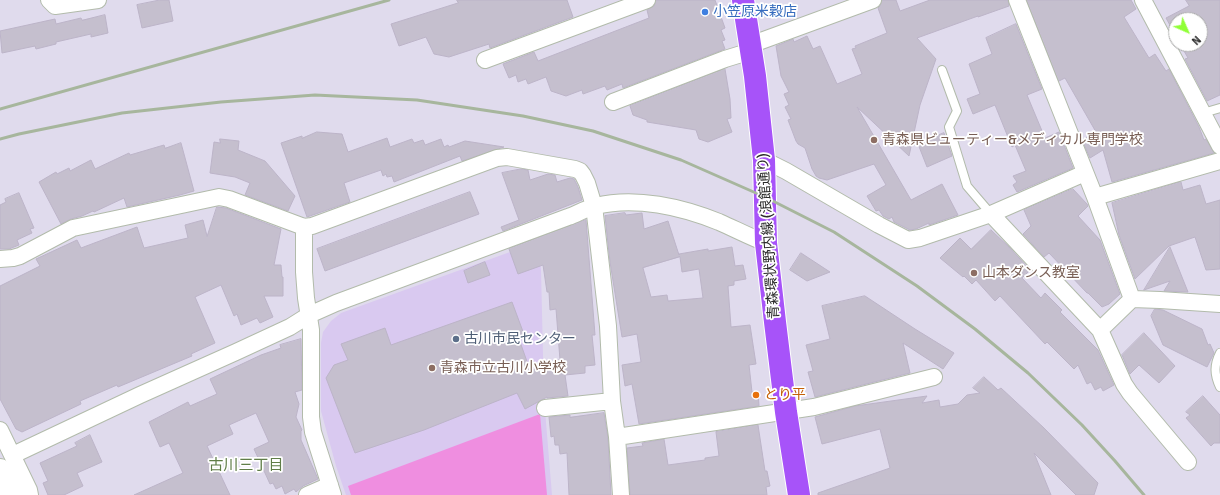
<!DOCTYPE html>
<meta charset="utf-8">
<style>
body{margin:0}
#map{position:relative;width:1220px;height:495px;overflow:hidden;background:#e0dbed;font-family:Signika,sans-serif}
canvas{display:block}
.north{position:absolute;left:1168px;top:12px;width:40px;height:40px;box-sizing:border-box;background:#fff;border:1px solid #aaa;border-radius:50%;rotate:135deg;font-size:11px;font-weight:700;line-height:16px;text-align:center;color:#2a2a2a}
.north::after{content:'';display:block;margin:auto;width:14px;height:18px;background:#90ff36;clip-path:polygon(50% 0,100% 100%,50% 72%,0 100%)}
</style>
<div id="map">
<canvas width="1220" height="495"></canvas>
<div class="north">N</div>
</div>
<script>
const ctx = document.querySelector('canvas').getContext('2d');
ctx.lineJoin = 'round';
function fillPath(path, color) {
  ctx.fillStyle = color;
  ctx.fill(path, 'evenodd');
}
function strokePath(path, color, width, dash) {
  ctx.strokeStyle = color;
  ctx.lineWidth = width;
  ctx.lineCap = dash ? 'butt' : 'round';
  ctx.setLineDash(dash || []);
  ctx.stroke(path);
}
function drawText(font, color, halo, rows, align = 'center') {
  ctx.font = font + ' Signika,"Noto Sans JP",sans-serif';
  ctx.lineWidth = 3.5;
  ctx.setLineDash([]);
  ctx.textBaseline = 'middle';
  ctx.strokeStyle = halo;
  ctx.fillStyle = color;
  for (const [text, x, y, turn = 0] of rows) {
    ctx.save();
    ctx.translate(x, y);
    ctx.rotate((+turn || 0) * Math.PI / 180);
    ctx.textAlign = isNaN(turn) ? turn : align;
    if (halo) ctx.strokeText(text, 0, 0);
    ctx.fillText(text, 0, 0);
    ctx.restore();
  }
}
fillPath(new Path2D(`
 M535,243L540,260L541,270L544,398L552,495H346L336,466L321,411V343L323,332L331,321L341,313Z`), '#d9c9f0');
fillPath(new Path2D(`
 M540,414L547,495H351L348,486Z`), '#ef8ee0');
const building = new Path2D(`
 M160,0H169L173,21L142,28L137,5Z
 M457,0H567L573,17L490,48L489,44L449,57L434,54L426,37L399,46L391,24L458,3Z
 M656,0H715L725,28L721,30L725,40L722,41L725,49L623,88L622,84L607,90L605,86L583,94L582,90L566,96L551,91L546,77L528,84L526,79L518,82L516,75L509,78L503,64L534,52L538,61L649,18L647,10L654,6Z
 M882,0H896L900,11L930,0H1008L1009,6L978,17V16L917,38L936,59L920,105L909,156L857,107L911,200L942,184L958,215L929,225V223L916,229L910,230L894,222L892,217L889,219L883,216L879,210L876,211L867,196L886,185L874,164L827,180L819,178L816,176L812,169L805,148L798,144L796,141L788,120L791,119L785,107L789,105L784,94L789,92L781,76L776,46L793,39L794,42L807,36L813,49L820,46L837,84L862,74L852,49L856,48L855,46L887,33L878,8L880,6Z
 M1027,0H1131L1136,9L1124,17L1149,58L1155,54L1166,71L1169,69L1199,127L1204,140L1206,139L1214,153L1112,182L1103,150L1090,158L1082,140L1096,132L1065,78L1059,81Z
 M1186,0H1220V95L1207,101L1185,59L1188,58L1180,44H1200V20H1176V36L1166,18L1189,6Z
 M105,15L108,33L91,37V34L56,42V44L36,49L35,46L2,53L0,31L55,19L56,24L81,18L82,20Z
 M1016,24L1042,89L1027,95L1045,138L1059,132L1073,168L1017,192L1013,185L1017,182L1013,176L1026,171L1015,145L1012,147L995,105L973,114L967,99L980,94L969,64L992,54L986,38Z
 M725,69L730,99L731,118L727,119L732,132L708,142L699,139L696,130L647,122V120L633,115L630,106Z
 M317,132L342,134L348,152L387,138L390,147L412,139L414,143L423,140L425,145L441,139L444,147L448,145L449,147L465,141L504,147L462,161L460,156L394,182L392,176L387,177L386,174L383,176L381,170L344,183L350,202L307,217L281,143L302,136V138Z
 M944,133L952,156L927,167L918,144Z
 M220,139L239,141L238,150L265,161L295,196L288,211L245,195L250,183L235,177L210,173L214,142L220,143Z
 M181,143L194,191L180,195L127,207L124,198L94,212L93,211L82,216L71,219L61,224L39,182L56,172L57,174L69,168L70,171L91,160L95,169L129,153L130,155L164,145L165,148Z
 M521,169L528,170L530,180L548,174L555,175L557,182L570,178L574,179L578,187L582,200L503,231L501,227L519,220L502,173Z
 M1181,182L1183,190L1200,185L1206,204L1220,200V269L1206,270L1195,237L1169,246L1135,279L1119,235L1112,203Z
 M1073,189L1087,204L1088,206L1078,216L1100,240L1120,294L1109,304L1102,307L1088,293H1087L1049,253L1044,257L1023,234L1031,226L1024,210Z
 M470,192L479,214L325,271L317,249Z
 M19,193L34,228L30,229L32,233L17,240L19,245L9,249H0V205L6,202L5,199Z
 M217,207L226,208L281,229L274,265H281L282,277H283V296H264L273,317L260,323L257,318L241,325L237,314L234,316L221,285L195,297L215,343L191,354L192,356L180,361L118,387L117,385L80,401L81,404L22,432L16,429L0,399V286L40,266L36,259L77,240L81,248L137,227L144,248L188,238L185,225L203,220L207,236Z
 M625,213L626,215L642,213L644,229L668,221L679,255V254L708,249V251L732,247L735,266L743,265L746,279L734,281V285L728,286L731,327L750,325L756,364L749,365L752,392L758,391L759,406L639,424L632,384L625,386L622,365L641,362L637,334L622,337L610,262L605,216ZM680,257L682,272L699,269L703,298L668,301L667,295L651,297L643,268Z
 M586,220L595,335H592L595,365L585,366V373L565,375L568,396L547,398V397L525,409L517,393L424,430L355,453L326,378L334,365L348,360L341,344L385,328L391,345L512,302L525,337L519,339L530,370L557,368L556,360H560L556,309L550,310L549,292H547L543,265L518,274L509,249Z
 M991,230L1009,247L1030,270L1022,278L1041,298L1045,293L1062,310L1060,312L1098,350L1114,385L1103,391L1101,387L1095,390L1091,382L1087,384L1078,365L1074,369L1047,342L1045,344L1000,296L995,301L976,280L972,284L964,276L963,277L940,258L960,238L971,249Z
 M1170,247L1188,292L1164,291L1170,281L1144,290Z
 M801,253L830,272L807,281L790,270Z
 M485,262L490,275L468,283L464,271Z
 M865,296L915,329L954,353L943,369L903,343L910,373L815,397L808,372L813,371L806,345L830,339L822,306Z
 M1155,309L1163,310L1202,329L1208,345L1210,344L1214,353L1207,367L1163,345L1151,316Z
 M1144,333L1175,366L1159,383L1139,365L1130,374L1122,355Z
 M301,339L302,390L295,392L299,404L296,417L302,430L301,431V440L318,479L303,486L296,492L294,489L285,494L282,486L276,489L273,483L270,484L254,449L269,442L256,413L229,425L233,434L207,446L230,495H134L183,473L169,443L160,447L149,422L188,402L190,406L217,394L210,379L261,355L281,348L280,345Z
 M984,377L998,390L1001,388L1044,428L1098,483L1094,495H1076L1034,453L1051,495H818V493L890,468L880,429L822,444L815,417L855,406L927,396L922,403L939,400L940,407L958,404L967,395L980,393L973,388Z
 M1203,396L1220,415V443H1214L1211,446L1186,418L1190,415L1186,412Z
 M604,413L608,438L611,495H569L567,453L560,454L559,445H555L554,436L551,437L549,417L570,415V417Z
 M758,425L765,471H767L770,486L766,487L767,495H630L627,448L643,446L642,443L664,439L668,465L705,460V458L719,456L716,432Z
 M90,435L102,462L77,473L83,486L64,495H48L43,483L48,481L40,463L77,446L75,443Z`);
fillPath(building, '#c5bfce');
strokePath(building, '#bcb4c8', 1);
const lane = new Path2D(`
 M942,70L957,111L949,127L967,186L991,214
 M1203,113L1220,108
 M1220,353C1214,365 1214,374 1220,387`);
const street = new Path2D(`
 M49,0L55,6L98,0
 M1017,0L1095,197L1132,299L1160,300L1220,304
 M1143,0L1220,146
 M750,45L873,0
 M485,60L647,0
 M613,102L725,59L751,51
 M764,160L786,171L879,225L908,240L920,238L991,214L1085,173
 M1095,197L1220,161
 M991,214L1100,330L1132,299
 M304,227V272L306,298L311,330V417L313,432L333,495
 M0,259L13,258L20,256L73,228L219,197L229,199L304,227L312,226L497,158L507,157L575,169L580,171L583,175L587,183L594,206L608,326L612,401L617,437L621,495
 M1100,330L1124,384L1130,393L1188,462
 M545,408L612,401
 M0,430L29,490L30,495
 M617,437L814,407L934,377
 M13,455L140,395L236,352L290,327L309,315L336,303L568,217C577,214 586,208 596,206C635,196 682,207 719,222C735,229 750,237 766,243
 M307,495L330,485`);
const secondary = new Path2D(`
 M0,470L12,495`);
const primary = new Path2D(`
 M743,0L755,76L764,160L766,243L775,322L786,412L799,495`);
strokePath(lane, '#b2bbab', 10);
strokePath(street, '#b2bbab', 18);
strokePath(secondary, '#b2bbab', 24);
strokePath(primary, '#fff', 24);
strokePath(lane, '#fff', 8);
strokePath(street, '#fff', 16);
strokePath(secondary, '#fff', 22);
strokePath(primary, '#a753f9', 22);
strokePath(new Path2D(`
 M0,109L389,0
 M0,139L19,134L122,113L221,102L315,95L417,100L523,116L593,131L681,160L765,197L834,232L917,286L975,329L1028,373L1082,425L1115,461L1144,495`), '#a7b69d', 3);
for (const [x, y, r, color] of [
 [705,12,4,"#3f7fe0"],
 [874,140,4,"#8d6e63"],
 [974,273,4,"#8d6e63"],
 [456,339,4,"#5c6f8a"],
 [432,368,4,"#8d6e63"],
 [756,395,4,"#e8710a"]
]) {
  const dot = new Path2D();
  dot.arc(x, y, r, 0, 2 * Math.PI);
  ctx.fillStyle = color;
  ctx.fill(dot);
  strokePath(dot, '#fff', 1.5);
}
drawText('14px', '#366cbe', '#fff', [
 ["小笠原米穀店",713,12]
], 'left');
drawText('14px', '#785e54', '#fff', [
 ["青森県ビューティー&メディカル専門学校",882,140],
 ["山本ダンス教室",982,273],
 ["青森市立古川小学校",440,368]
], 'left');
drawText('14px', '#2a2a2a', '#fff', [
 ["青森環状野内線 (浪館通り)",769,236,-94]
]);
drawText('14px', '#4e5e75', '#fff', [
 ["古川市民センター",464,339]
], 'left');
drawText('14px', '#c56008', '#fff', [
 ["とり平",764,395]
], 'left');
drawText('15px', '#5f7d47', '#fff', [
 ["古川三丁目",246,466]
]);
</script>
